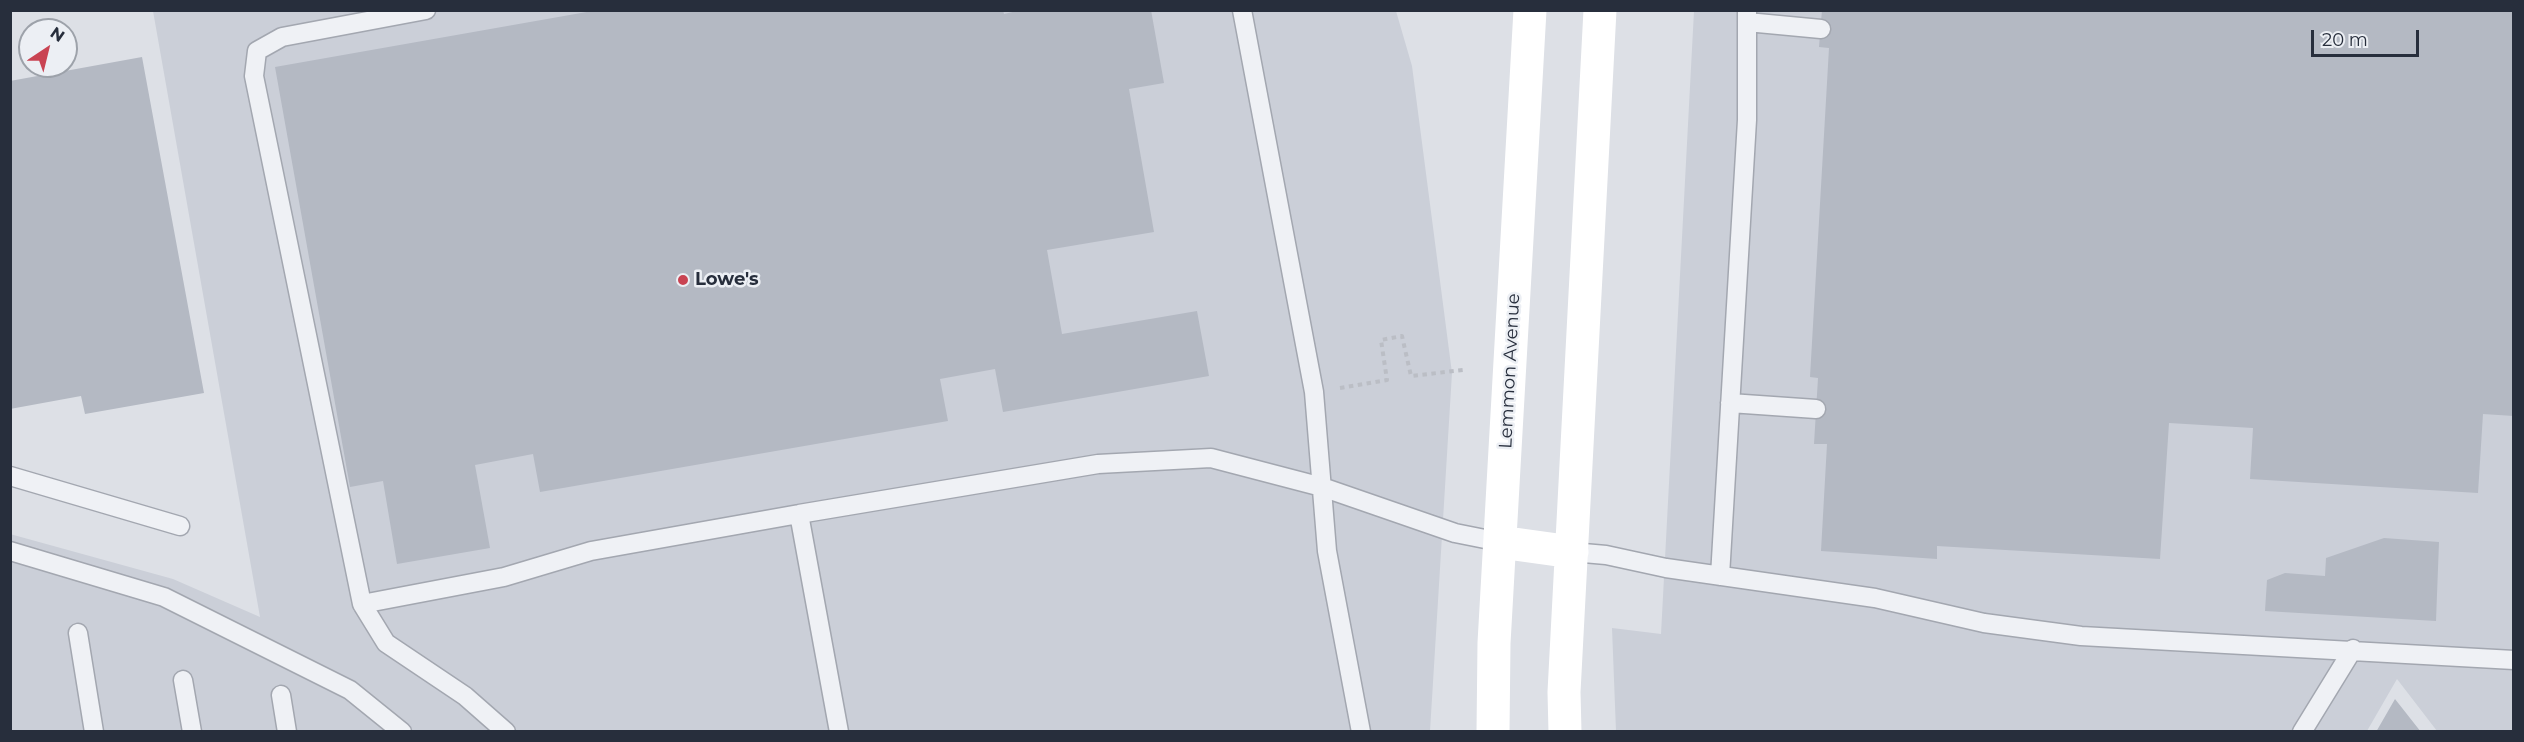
<!DOCTYPE html>
<style>
body{margin:0}
#map{position:relative;width:2524px;height:742px;overflow:hidden;background:#dde0e6;font-family:Montserrat,sans-serif}
canvas{display:block}
.frame{position:absolute;inset:0;border:12px solid #272e3c;pointer-events:none}
.north{position:absolute;left:18px;top:18px;width:60px;height:60px;box-sizing:border-box;background:#eceff4;border:2px solid #9da2aa;border-radius:50%;rotate:35deg;font-size:16px;font-weight:700;line-height:24px;text-align:center;color:#272e3c}
.north::after{content:'';display:block;margin:auto;width:21px;height:27px;background:#c94352;clip-path:polygon(50% 0,100% 100%,50% 72%,0 100%)}
.scale{position:absolute;left:2311px;top:30px;width:108px;height:27px;box-sizing:border-box;border:3px solid #272e3c;border-top:0;padding-left:8px;font-size:18px;line-height:21px;white-space:nowrap;color:#272e3c;-webkit-text-stroke:4px #eceff4;paint-order:stroke}
</style>
<div id="map">
<canvas width="2524" height="742"></canvas>
<div class="frame"></div>
<div class="north">N</div>
<div class="scale">20 m</div>
</div>
<script>
const ctx = document.querySelector('canvas').getContext('2d');
ctx.lineJoin = 'round';
function fillPath(path, color) {
  ctx.fillStyle = color;
  ctx.fill(path, 'evenodd');
}
function strokePath(path, color, width, dash) {
  ctx.strokeStyle = color;
  ctx.lineWidth = width;
  ctx.lineCap = dash ? 'butt' : 'round';
  ctx.setLineDash(dash || []);
  ctx.stroke(path);
}
function drawText(font, color, halo, rows, align = 'center') {
  ctx.font = font + ' Montserrat,sans-serif';
  ctx.lineWidth = 5;
  ctx.setLineDash([]);
  ctx.textBaseline = 'middle';
  ctx.strokeStyle = halo;
  ctx.fillStyle = color;
  for (const [text, x, y, turn = 0] of rows) {
    ctx.save();
    ctx.translate(x, y);
    ctx.rotate((+turn || 0) * Math.PI / 180);
    ctx.textAlign = isNaN(turn) ? turn : align;
    if (halo) ctx.strokeText(text, 0, 0);
    ctx.fillText(text, 0, 0);
    ctx.restore();
  }
}
fillPath(new Path2D(`
 M153,11H1396L1412,66L1452,373L1430,731H11L10,534L173,579L260,617Z
 M1694,11H2513V731H2437L2397,679L2367,731H1616L1612,628L1661,634Z`), '#cbcfd8');
fillPath(new Path2D(`
 M598,10H1003L1004,14L1021,10H1151L1164,83L1129,89L1154,232L1047,250L1062,334L1197,311L1209,376L1003,412L995,369L940,379L948,421L540,492L533,454L475,465L490,548L397,564L383,481L350,487L275,67Z
 M1822,10H2514V416L2483,414L2478,493L2250,479L2253,428L2169,423L2160,559L1937,546V559L1821,551L1827,444H1814L1818,378L1810,377L1829,48L1819,47Z
 M142,57L204,393L85,414L81,396L10,409V81Z
 M2384,538L2439,542L2436,621L2265,611L2267,580L2285,573L2325,576L2326,558Z
 M2395,699L2421,732H2376Z`), '#b4b9c3');
const service = new Path2D(`
 M1242,10L1314,392L1327,551L1361,732
 M1747,22L1821,29
 M1730,403L1816,409
 M10,476L180,526
 M10,551L164,597L350,690L402,732
 M1572,552L1606,555L1666,568L1875,598L1984,623L2081,636L2514,660
 M1720,576L1747,120V10
 M362,604L254,76L257,51L282,37L426,10
 M78,633L94,732
 M183,680L192,732
 M281,695L287,732
 M506,732L465,696L386,643L362,604L504,577L591,551L799,514
 M839,732L799,514L1098,464L1211,458L1322,487L1455,533L1500,542
 M2302,732L2353,649`);
strokePath(service, '#a3a7b0', 21);
strokePath(new Path2D(`
 M1340,388L1387,380L1381,340L1402,336L1411,376L1463,370`), '#bbbec5', 4, [4.5, 4.5]);
strokePath(service, '#eff1f5', 18);
strokePath(new Path2D(`
 M1500,542L1572,552
 M1493,732L1494,643L1530,10
 M1565,732L1564,692L1600,10`), '#fff', 33);
for (const [x, y, r, color] of [
 [683,280,6,"#c94352"]
]) {
  const dot = new Path2D();
  dot.arc(x, y, r, 0, 2 * Math.PI);
  ctx.fillStyle = color;
  ctx.fill(dot);
  strokePath(dot, '#eceff4', 2);
}
drawText('bold 18px', '#272e3c', '#eceff4', [
 ["Lowe's",695,280]
], 'left');
drawText('18px', '#272e3c', '#eceff4', [
 ["Lemmon Avenue",1510,371,-87]
]);
</script>
